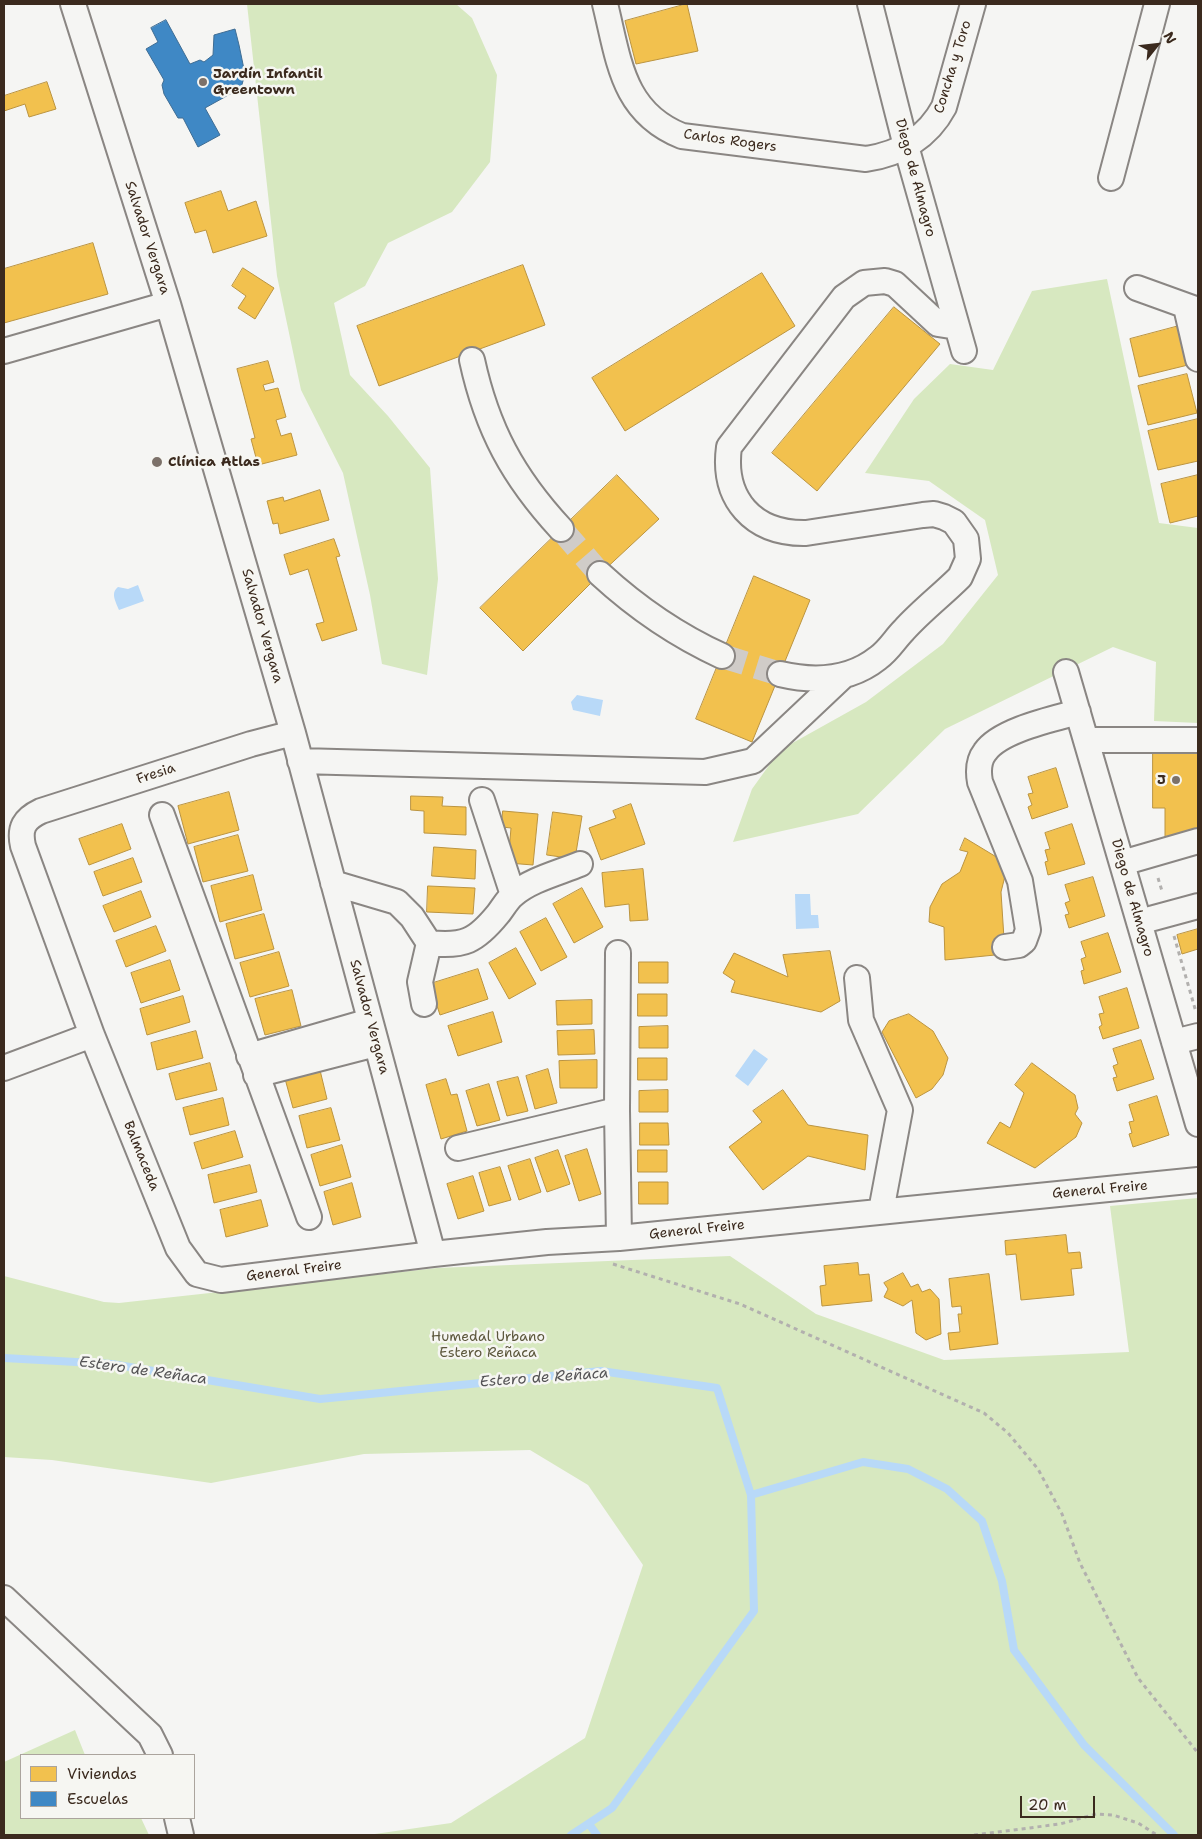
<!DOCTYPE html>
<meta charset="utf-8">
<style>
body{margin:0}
#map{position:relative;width:1202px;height:1839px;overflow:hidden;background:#f5f5f3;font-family:"Shantell Sans",sans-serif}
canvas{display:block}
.frame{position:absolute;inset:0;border:5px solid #3b2a1e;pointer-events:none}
.legend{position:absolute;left:20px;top:1754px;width:175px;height:65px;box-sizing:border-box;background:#f6f6f2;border:1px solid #aba49d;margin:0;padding:6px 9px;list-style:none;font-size:15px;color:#3b2a1e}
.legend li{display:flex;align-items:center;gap:10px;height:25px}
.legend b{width:25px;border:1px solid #aba49d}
.north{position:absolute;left:1132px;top:20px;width:50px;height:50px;-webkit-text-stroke:4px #f6f6f2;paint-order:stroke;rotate:61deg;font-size:14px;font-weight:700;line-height:20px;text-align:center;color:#3b2a1e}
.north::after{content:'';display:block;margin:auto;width:18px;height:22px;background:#3b2a1e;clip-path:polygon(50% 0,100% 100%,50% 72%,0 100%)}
.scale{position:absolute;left:1020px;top:1796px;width:75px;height:22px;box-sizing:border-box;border:2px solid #3b2a1e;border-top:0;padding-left:6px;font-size:15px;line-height:18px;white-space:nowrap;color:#3b2a1e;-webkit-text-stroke:4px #f6f6f2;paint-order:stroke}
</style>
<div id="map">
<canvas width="1202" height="1839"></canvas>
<div class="frame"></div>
<ul class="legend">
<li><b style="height:14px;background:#f2c14e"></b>Viviendas</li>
<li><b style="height:14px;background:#3f88c5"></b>Escuelas</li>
</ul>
<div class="north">N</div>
<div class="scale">20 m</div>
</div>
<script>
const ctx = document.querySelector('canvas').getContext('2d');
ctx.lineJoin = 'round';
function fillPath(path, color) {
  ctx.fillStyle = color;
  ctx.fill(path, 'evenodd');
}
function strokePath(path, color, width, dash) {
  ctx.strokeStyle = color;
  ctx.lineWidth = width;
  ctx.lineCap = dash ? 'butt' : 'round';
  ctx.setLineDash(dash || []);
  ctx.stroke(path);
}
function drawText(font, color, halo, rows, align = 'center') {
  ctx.font = font + ' "Shantell Sans",sans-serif';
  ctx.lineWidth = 5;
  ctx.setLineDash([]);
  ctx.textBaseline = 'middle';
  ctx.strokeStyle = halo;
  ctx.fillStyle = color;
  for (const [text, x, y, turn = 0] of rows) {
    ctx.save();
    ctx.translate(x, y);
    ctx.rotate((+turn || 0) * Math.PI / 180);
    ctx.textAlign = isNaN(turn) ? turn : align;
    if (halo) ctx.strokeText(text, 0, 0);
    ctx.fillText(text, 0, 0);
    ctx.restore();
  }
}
fillPath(new Path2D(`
 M247,4H456L472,18L497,75L490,162L452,212L388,243L365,286L334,303L350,375L388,416L430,468L438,579L427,675L382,664L370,595L343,473L301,390L277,276Z
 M1107,279L1159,523L1198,528V723L1154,721L1156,662L1113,647L945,729L858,814L733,842L752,789L780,750L866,702L943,644L998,575L985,520L929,481L865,473L914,399L950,364L993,370L1032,291Z
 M1198,1198V1835H368L451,1823L585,1738L643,1565L588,1485L530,1450L364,1454L211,1483L52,1460L4,1457V1276L104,1302L119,1303L437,1268L730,1256L816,1314L944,1360L1129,1352L1110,1206Z
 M75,1730L85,1755H21V1818H141L149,1835H4V1762Z`), '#d7e8c0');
fillPath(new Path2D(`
 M138,585L144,601L119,610C116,602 110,593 118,587L128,589Z
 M577,695L603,700L600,716L573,710L571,702Z
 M795,894H810L811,915H818L819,928L796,929Z
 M754,1049L768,1059L748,1086L735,1076Z`), '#b8d9f8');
const homes = new Path2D(`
 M687,4L698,51L636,64L625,21Z
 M47,82L56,109L29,117L25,104L4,111V96Z
 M221,191L228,211L256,201L267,236L213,253L206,230L195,233L185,203Z
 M93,243L108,294L4,323V269Z
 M523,265L545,325L379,386L357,326Z
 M243,268L274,288L255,319L238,308L246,296L232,286Z
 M762,273L795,326L625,431L592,378Z
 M894,307L940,344L817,491L772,453Z
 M1179,326L1188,365L1139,377L1130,339Z
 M268,361L274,382L263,385L265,391L278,388L286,417L276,420L281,436L291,433L297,455L258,465L251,439L255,438L237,369Z
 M1187,374L1197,413L1148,425L1138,386Z
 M1198,419V461L1158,470L1148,431Z
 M617,475L659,519L600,574L523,651L480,608Z
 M1198,475V516L1170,523L1161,484Z
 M320,490L329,520L280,534L278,523L273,524L267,501L283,497L284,501Z
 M334,539L340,556L336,557L357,630L322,641L316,624L324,622L308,569L290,575L284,555Z
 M754,576L810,600L752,742L696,719Z
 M1153,751H1198V838L1165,837V808H1153Z
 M1056,768L1068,807L1032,819L1028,807L1032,805L1028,794L1033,793L1028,777Z
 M229,792L239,830L188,844L178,806Z
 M411,796L443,797L442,806L466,807V835L424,833V811L411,810Z
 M631,804L645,844L601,860L589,828L616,818L613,811Z
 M503,811L538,814L533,865L508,863L511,828L502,827Z
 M553,812L582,816L575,859L547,855Z
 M122,824L131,849L89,865L79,839Z
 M1072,824L1085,864L1048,875L1045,862L1048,861L1045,850L1050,849L1045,833Z
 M238,835L248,871L203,882L194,847Z
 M965,838L1008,864L1001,892L1005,954L945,960L944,927L929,922L930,907L942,884L960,872L968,852L960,850Z
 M434,847L476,850L475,879L432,876Z
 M133,858L142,882L103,896L94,872Z
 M643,869L648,920L630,921L629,904L605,907L602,873Z
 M253,875L262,910L220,922L211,886Z
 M1093,877L1105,916L1069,928L1065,915L1069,914L1065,903L1070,901L1065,885Z
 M428,886L475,888L473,914L427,912Z
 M582,888L603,927L574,943L553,904Z
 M141,891L151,917L114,932L103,906Z
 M264,914L274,949L235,959L226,924Z
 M546,918L567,957L541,971L520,932Z
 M156,926L166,951L126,967L116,941Z
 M1198,929V949L1182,954L1177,935Z
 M1108,933L1121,972L1084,984L1081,971L1084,970L1081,959L1086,957L1081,942Z
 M516,948L536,984L509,999L489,963Z
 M830,951L840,1001L821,1012L731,992L735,981L723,973L734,953L788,977L783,955Z
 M279,952L289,986L250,997L240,963Z
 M170,960L180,990L141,1003L131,973Z
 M639,962H668V983H639Z
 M478,969L488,999L440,1015L430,984Z
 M1127,988L1139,1028L1103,1039L1099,1027L1102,1025L1099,1014L1104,1013L1099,997Z
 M292,990L301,1026L265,1035L255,999Z
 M638,994H667V1016H638Z
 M183,996L190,1022L147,1035L140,1009Z
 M592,1000V1024L557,1025L556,1001Z
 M493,1012L502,1042L458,1056L448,1026Z
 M909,1014L933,1031L948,1058L943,1075L932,1089L916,1098L882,1032L889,1021Z
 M668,1026V1048H639V1027Z
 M594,1030L595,1054L558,1055L557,1031Z
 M196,1031L203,1058L157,1070L151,1043Z
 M1141,1040L1154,1079L1117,1091L1113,1078L1117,1077L1113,1066L1118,1064L1113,1049Z
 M638,1058H667V1080H638Z
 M597,1060V1088H560L559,1061Z
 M210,1063L217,1090L176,1100L169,1074Z
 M1032,1063L1075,1095L1078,1108L1075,1114L1082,1123L1076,1137L1035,1168L987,1143L1000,1122L1010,1128L1024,1093L1015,1085Z
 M319,1066L327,1099L293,1108L284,1075Z
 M548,1069L557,1103L535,1109L526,1076Z
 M518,1077L528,1111L507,1116L497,1082Z
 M446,1079L451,1095L457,1094L467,1131L441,1139L426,1085Z
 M489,1084L500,1120L477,1126L466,1091Z
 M668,1090V1112H639V1091Z
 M783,1090L808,1125L868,1135L865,1170L808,1156L763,1190L729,1147L762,1122L753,1111Z
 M1157,1096L1169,1135L1133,1147L1129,1134L1132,1133L1129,1122L1134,1121L1129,1105Z
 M223,1098L229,1125L190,1135L183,1108Z
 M331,1108L340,1140L307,1148L299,1116Z
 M640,1123H668L669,1145H640Z
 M235,1131L243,1157L202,1169L194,1143Z
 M342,1145L351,1177L320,1186L311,1155Z
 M587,1149L601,1194L579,1201L565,1156Z
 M558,1150L570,1184L547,1192L535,1158Z
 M638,1150H667V1172H638Z
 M530,1159L541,1192L519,1200L508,1166Z
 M250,1165L257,1192L214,1203L208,1175Z
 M500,1167L511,1200L489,1206L479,1173Z
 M473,1176L484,1211L458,1219L447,1184Z
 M639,1182H668V1204H639Z
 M352,1183L361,1217L333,1225L324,1192Z
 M261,1200L268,1226L226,1237L220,1210Z
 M1066,1235L1068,1253L1080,1252L1082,1268L1071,1269L1074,1295L1021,1300L1016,1254L1006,1255L1005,1241Z
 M858,1263L859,1275L869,1274L872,1301L822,1306L820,1286L826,1285L824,1266Z
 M903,1273L911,1287L918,1284L922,1292L930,1289L939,1299L941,1334L926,1340L916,1333L912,1300L903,1306L884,1297L888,1289L884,1283Z
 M989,1274L998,1344L950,1350L948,1333L960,1332L958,1314H962L961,1306L952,1307L949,1279Z`);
fillPath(homes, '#f2c14e');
strokePath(homes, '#bb9440', 1);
const schools = new Path2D(`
 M166,20L190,64L200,60L204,62L213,55L214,35L235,29L239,45L245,74L241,88L205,108L220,135L198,147L183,118H178L164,94L162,85L164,80L146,49L158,42L151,28Z`);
fillPath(schools, '#3f88c5');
strokePath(schools, '#3e6c93', 1);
strokePath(new Path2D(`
 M4,1358L112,1364L320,1399L601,1371L717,1388L751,1495L754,1611L612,1808L571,1835
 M751,1495L863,1462L908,1469L947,1489L982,1521L1002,1581L1014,1650L1084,1745L1174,1835
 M589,1824L597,1835`), '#b8d9f8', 8);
strokePath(new Path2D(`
 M561,529L600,574
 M722,656L780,674`), '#d0ccc8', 24, [24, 12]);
const minor = new Path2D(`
 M73,4L168,304L293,733L433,1254
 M605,4C619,60 622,112 682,136L866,159C900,154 928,137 944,107L973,4
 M870,4L906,146L964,351
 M1111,178L1157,4
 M1137,288L1198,310
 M1186,307L1198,359
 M4,351L168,304
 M472,360C487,429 513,477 561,529
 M600,574C637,608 676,635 722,656
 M1066,672L1198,1124
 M780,674C814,682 849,681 878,658C889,650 895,639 904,630C921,611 942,595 960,577L968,559L966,539L954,522L944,517L934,514L923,515L806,533C753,534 722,499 729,447L844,297L864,283L885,281L895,284L938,324L957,327
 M293,733L251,744L41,811C24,819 19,828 23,846L92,1035L178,1248L197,1274L221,1280L433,1254L547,1242L619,1238L1198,1180
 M1086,740H1198
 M300,761L705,772L753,761L843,676
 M482,800L513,895
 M162,815L309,1217
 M1122,863L1198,841
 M333,883L397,902L412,917L429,943C464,947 476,941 498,914C503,908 507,900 513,895C530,880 558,873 580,864
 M1139,922L1198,906
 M1005,947L1019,945L1024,941L1028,930L1020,881L980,782C978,771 978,761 985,752C1000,730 1053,719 1078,712
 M618,953L617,1110L619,1238
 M857,978L861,1020L900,1110L881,1211
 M424,1004L420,982L429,943
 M1174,1042L1198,1036
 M249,1056L370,1021
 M4,1068L92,1035
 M256,1075L376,1044
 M458,1148L617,1110
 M4,1598L150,1735L160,1755
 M177,1818L181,1835`);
strokePath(minor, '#8a8683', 28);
strokePath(new Path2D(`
 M1158,878L1162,891
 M1174,936L1196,1012
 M613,1264L740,1304L984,1413L1008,1433L1038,1469L1062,1514L1080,1563L1138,1678L1198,1753
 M974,1835L1060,1824L1096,1814L1113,1815L1138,1823L1157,1835`), '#b2b0ae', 3, [4, 4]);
strokePath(minor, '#f5f5f3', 24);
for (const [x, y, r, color] of [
 [203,82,5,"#7c7169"],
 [157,462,6,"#7c7169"],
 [1176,780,5,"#7c7169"]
]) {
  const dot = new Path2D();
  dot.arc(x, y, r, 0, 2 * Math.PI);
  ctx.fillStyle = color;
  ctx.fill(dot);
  strokePath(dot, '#f6f6f2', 2);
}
drawText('14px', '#3b2a1e', '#f6f6f2', [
 ["Concha y Toro",953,67,-73],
 ["Carlos Rogers",730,141,8],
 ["Diego de Almagro",915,178,75],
 ["Salvador Vergara",147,238,72],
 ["Salvador Vergara",262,626,74],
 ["Fresia",156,774,-18],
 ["Diego de Almagro",1132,898,74],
 ["Salvador Vergara",369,1017,75],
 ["Balmaceda",141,1156,68],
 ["General Freire",1100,1190,-5],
 ["General Freire",697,1230,-6],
 ["General Freire",294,1271,-7]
]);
drawText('bold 14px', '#3b2a1e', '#f6f6f2', [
 ["Jardín Infantil",213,74],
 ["Greentown",213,90],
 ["Clínica Atlas",168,462],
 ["J",1166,780,"right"]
], 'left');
drawText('14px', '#5c573c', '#f6f6f2', [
 ["Humedal Urbano",488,1337],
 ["Estero Reñaca",488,1353]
]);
drawText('italic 15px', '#545355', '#f6f6f2', [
 ["Estero de Reñaca",143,1371,8],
 ["Estero de Reñaca",544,1378,-4]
]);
</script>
